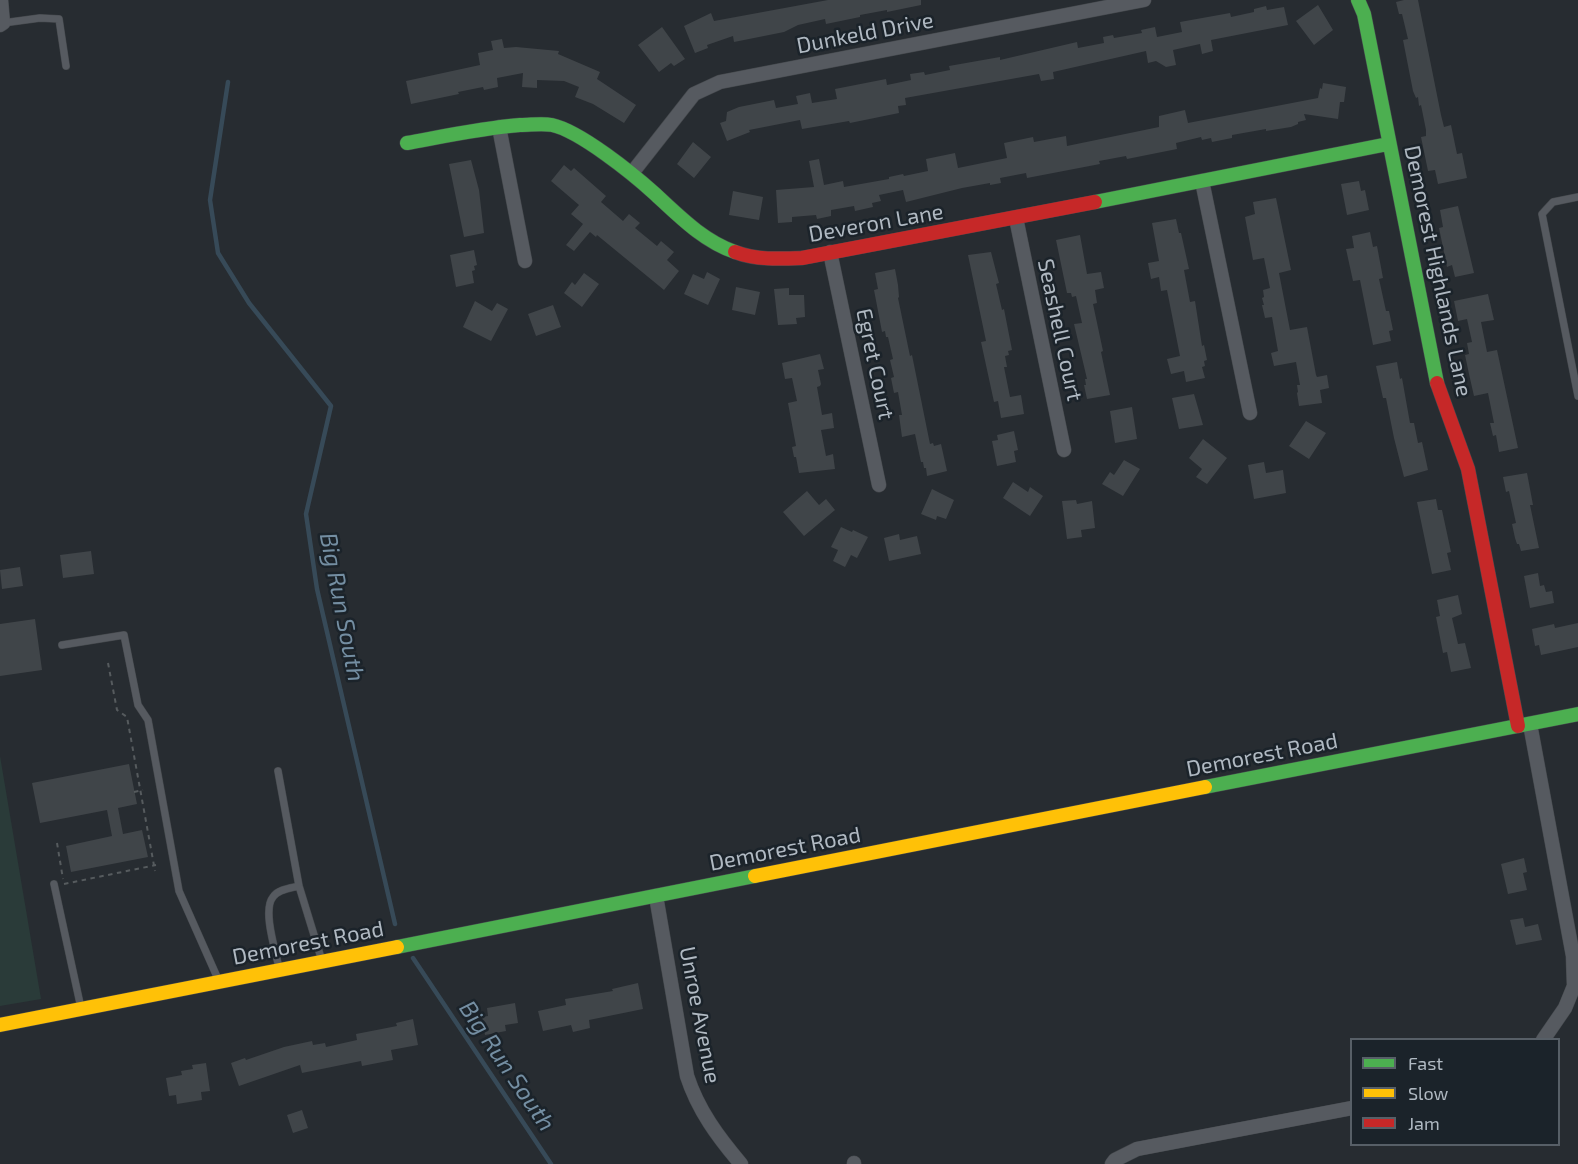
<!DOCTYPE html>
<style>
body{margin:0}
#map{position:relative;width:1578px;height:1164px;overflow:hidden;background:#272c31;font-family:"Exo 2",sans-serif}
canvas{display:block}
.legend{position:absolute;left:1350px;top:1038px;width:210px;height:108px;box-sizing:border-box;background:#1b232a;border:2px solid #575f67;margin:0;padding:8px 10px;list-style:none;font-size:18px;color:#b0b9c2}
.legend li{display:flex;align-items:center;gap:12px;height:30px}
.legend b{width:30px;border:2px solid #575f67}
</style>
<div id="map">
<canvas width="1578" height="1164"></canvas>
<ul class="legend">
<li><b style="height:8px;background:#4caf50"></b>Fast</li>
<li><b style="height:8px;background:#ffc107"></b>Slow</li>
<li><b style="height:8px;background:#c62828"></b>Jam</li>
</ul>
</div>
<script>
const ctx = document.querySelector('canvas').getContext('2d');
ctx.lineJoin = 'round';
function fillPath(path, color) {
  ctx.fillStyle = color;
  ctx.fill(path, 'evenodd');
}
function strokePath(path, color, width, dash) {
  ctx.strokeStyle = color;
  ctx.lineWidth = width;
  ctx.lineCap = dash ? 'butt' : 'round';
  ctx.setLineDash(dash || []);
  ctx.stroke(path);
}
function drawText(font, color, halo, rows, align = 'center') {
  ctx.font = font + ' "Exo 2",sans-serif';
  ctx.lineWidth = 5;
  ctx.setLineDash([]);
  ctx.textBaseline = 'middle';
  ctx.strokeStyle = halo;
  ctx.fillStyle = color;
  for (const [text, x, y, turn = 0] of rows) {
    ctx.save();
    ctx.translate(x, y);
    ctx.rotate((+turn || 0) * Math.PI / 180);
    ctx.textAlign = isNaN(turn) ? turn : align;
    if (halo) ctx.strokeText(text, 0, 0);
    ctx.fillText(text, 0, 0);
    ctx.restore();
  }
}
fillPath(new Path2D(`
 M0,756L41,999L0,1006Z`), '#2a3b39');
strokePath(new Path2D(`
 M228,82L210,200L218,253L249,303L331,406L306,514L317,589L395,924
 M413,958L551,1164`), '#374a58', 4.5);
fillPath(new Path2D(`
 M828,0H921V5L887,12V10L860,15V17L826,24L825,19L798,25L784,32L734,42L733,36L707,45L708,48L695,53L684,26L711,13L714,21Z
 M1404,0H1418L1441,115L1444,127L1451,125L1457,154L1462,153L1467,178L1438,184L1435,170L1428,171L1421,137L1426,136V130L1421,105L1419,106L1418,97L1416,98L1413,91L1403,40L1408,39L1402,14H1399L1396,2Z
 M1318,5L1333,30L1314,45L1296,21Z
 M1266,6L1267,10L1284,7L1288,25L1211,40L1213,51L1202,54L1200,44L1173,50L1176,65L1166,67L1156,61L1148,63L1146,51L1053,72L1054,79L1041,81L1039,74L905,98L906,105L898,106L899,113L850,123L849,121L802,129L800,120L749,130L750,132L727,141L720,123L726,121L727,112L739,107L774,100L776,108L798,104L796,96L810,93L812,103L837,99L835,89L886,79L887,85L911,80L910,74L924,72L925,75L950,70L949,66L1000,57V60L1077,42L1078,48L1104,43L1103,37L1113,35L1114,38L1142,33L1141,30L1155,27L1157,37L1182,32L1180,22L1230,13L1231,17L1254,12V9Z
 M662,27L685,59L674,66L671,63L659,72L638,45Z
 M502,39L504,48L516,47L559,51L558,54L600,72L597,79L636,105L624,123L593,104L575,97L579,87L564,81L537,80V88L522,87L523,73L497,78L498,87L484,90L483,87L458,92L459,94L411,104L406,81L480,65L478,53L493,50L491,41Z
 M1323,83L1346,87L1344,102H1340L1338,119L1304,114L1306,120L1298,122V124L1291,127L1266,131V129L1232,135V138L1212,142L1211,138L1202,140L1201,137L1176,143L1177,149L1127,159L1126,156L1099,161L1100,164L1027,178L1026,173L1000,178L1001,183L990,185V183L962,188L906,202L903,190L879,195L881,201L872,203L873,207L855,211L854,206L831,210V216L817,219L816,215L792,217V222L778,223L776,190L814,187L809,161L819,159L824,185L843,181L844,187L889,179V177L903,174L904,176L928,171L926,159L955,153L958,168L1007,158L1004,143L1033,137L1034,142L1066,136L1067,146L1159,127V116L1185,110L1188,123L1318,98L1320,88L1322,89Z
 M693,142L711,157L694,178L677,164Z
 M471,160L479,190L484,233L464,237L449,164Z
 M564,165L571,171L574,168L606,196L601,202L623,221L629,214L640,223L635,228L657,246L661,241L674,252L667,260L679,271L664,290L597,235L596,237L590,232L574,251L566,245L583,224L571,214L579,205L551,181Z
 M1359,181L1361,191L1365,190L1369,210L1347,215L1341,184Z
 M733,191L763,197L759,220L729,215Z
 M1276,198L1291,270L1279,273L1290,330L1307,327L1316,375L1317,377L1327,375L1329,388L1320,390L1322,403L1299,406L1297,393L1298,392L1297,385H1300L1296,362L1274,366L1271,353L1278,351L1272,317L1265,318L1262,305H1264L1262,298L1264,297L1263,290L1270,288L1264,258L1253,260L1245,217L1255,214L1253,202Z
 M1458,206L1474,273L1455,277L1452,265L1447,267L1439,228L1443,227L1440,210Z
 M1176,219L1179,233H1181L1189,269L1184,270L1190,302L1195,301L1202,346L1204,345L1207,360L1204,361L1205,366L1202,367L1205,378L1186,382L1184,371L1171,374L1167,359L1180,356L1167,290L1161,291L1159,277L1151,279L1148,263L1159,261L1152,223Z
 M1370,232L1373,247L1377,246L1383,278L1379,279L1386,311H1389L1393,330L1389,331L1391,341L1373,345L1360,280L1353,281L1346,249L1354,248L1352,236Z
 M1080,235L1087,274L1101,272L1104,288L1095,290L1097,303L1093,304L1103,351L1101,352L1110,395L1087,399L1084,385H1086L1085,379H1087L1074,324L1082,323L1076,296L1072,297L1071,293H1067L1056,240Z
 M474,250L477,265L474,266L475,270L472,271L474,283L456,287L450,255Z
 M991,252L999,283L996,284L1002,310L1004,309L1012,350L1008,351L1009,355L1005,356L1007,367H1004L1010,397L1021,395L1024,414L1001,418L998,401L994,402L981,342L986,341L968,255Z
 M895,269L898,285L899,297L898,298L910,356L912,355L930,444L933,443L934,446L941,444L947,471L927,476L926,468H924L923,462H921L915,434L902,437L899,415H902L898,392L894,393L891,378L894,377L890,360L893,359L888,337H886L885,331L882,332L874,290L878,289L875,273Z
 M707,272L720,279L708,305L684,294L693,274L704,279Z
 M584,273L599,284L582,307L564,293L572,282L575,285Z
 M736,287L760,292L755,315L732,310Z
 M789,288V295H804L805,317L796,318L797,324L778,325L774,289Z
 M1488,294L1494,320L1481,322L1487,352L1497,350L1518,448L1499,452L1496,435L1493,436L1490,423H1494L1488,393L1474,396L1469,374L1465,355L1469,354L1467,343L1472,342L1467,319L1458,321L1454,301Z
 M475,301L492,311L497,303L508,309L491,341L463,327Z
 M553,305L561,327L536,336L528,314Z
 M820,354L824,369L818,370L821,384L820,386L817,387L822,415L832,413L834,428L821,430L826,456L833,454L835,469L799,473L796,457H794L792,447L796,446L788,403L797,401L792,378L785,379L782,363Z
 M1397,362L1400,379L1402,378L1410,423H1414L1418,443L1422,442L1428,470L1404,477L1394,438L1386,398H1383L1376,366Z
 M1194,394L1203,425L1179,429L1172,398Z
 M1132,407L1137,439L1115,443L1110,411Z
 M1306,421L1326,433L1309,459L1289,446Z
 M1014,431L1018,450L1014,451L1016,462L997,466L992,441L998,440L997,435Z
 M1203,439L1227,458L1207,484L1196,477L1202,469L1189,458Z
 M1124,460L1140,469L1123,496L1102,484L1110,472L1114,475Z
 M1264,462L1266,473L1283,470L1286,493L1254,499L1248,465Z
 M1527,473L1533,505H1530L1539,548L1521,551L1519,544H1517L1515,538L1512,524L1516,523L1509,491L1506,492L1503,477Z
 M1013,482L1028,492L1030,487L1043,496L1030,516L1003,498Z
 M932,489L954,500L946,519L937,516L936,520L921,514Z
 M807,491L819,505L826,499L835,510L804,536L783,512Z
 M1436,499L1438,510H1442L1451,552L1447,553L1451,570L1432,574L1417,502Z
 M1076,500L1077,504L1092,501L1095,528L1081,530L1082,537L1067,539L1062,501Z
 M841,527L852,532L853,530L868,537L857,558L851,555L845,567L833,561L838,550L831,547Z
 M899,534L900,540L917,536L921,554L889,561L884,538Z
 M91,551L94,574L63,578L60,555Z
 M20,567L23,586L2,589L0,570Z
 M1538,573L1540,586L1544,585L1546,592L1552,591L1554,603L1530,608L1524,576Z
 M1458,595L1462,614L1452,618L1458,644L1465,643L1471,668L1451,672L1447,652L1443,653L1436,617L1440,616L1437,600Z
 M35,619L42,670L0,676V624Z
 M1578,623V647L1541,655L1539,645L1535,646L1532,629L1554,624L1555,628Z
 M129,764L137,804L118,808L123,834L142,830L148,857L71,872L66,846L112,836L107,810L40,823L32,783Z
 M1524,858L1527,872L1523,873L1527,890L1508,894L1501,864Z
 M1523,918L1525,927L1538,924L1542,940L1516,945L1510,920Z
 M638,983L643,1009L589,1020L590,1028L573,1032L571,1025L543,1031L538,1011L566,1005L565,999L613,991L612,989Z
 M515,1003L518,1023L505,1025L506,1031L485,1035L482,1017L488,1016L487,1008Z
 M413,1019L418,1045L391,1050L393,1060L362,1066L361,1061L302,1073L300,1065L239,1086L231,1063L245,1058L246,1060L284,1047L312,1041L313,1045L325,1043L326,1047L357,1040L356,1034L397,1026L396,1023Z
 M206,1063L210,1091L201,1092L202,1100L177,1104L176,1095L169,1096L166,1078L182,1075L181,1071L193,1069L192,1065Z
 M302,1110L308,1128L293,1133L287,1115Z`), '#404549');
const lane = new Path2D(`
 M3,23L40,18L59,19L66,66
 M1578,197L1553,202L1542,214L1578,396
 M62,645L124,635L138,705L148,720L179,891L218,979
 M278,771L299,886L322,961
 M54,884L81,1008
 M279,968C276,952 262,910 273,897C278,889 291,888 299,886`);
const street = new Path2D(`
 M0,25L3,23L1,0
 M499,127L525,261
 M632,173L694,94L720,82L1144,0
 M1202,181L1250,413
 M1016,218L1064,450
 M830,252L879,485
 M1530,724L1573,956L1574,986L1565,1008L1543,1040
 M656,896L687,1076C698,1110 718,1137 741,1164
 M854,1164V1163
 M1112,1164L1115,1160L1137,1149L1352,1108`);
const fast = new Path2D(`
 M1358,0L1364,14L1437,383
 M407,143C445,136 482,128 520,125C531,125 542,123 552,125C580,131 633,174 654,193C679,216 703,241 735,252
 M1095,202L1388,144
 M1205,787L1578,714
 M397,947L755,876`);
const slow = new Path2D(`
 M755,876L1205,787
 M0,1025L397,947`);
const jam = new Path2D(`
 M735,252C756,260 779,259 802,258L1095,202
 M1437,383L1468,469L1518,726`);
strokePath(lane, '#44484c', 8);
strokePath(street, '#44484c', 15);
strokePath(fast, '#44484c', 15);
strokePath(slow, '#44484c', 15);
strokePath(jam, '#44484c', 15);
strokePath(new Path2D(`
 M108,663L117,710L127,717L155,871
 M134,792L143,790
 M57,843L63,879
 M64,884L156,865`), '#565b5e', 2, [4.5, 4.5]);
strokePath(lane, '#565a60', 7);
strokePath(street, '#565a60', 14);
strokePath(fast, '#4caf50', 14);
strokePath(slow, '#ffc107', 14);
strokePath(jam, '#c62828', 14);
drawText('22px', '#b0b9c2', '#1b232a', [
 ["Dunkeld Drive",865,33,-11],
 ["Deveron Lane",876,223,-10],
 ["Demorest Highlands Lane",1438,271,78],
 ["Seashell Court",1060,330,78],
 ["Egret Court",875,364,78],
 ["Demorest Road",1262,755,-11],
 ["Demorest Road",785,849,-11],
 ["Demorest Road",308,943,-11],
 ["Unroe Avenue",700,1015,79]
]);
drawText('italic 24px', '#748ea2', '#1b232a', [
 ["Big Run South",342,607,79],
 ["Big Run South",507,1066,56]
]);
</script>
